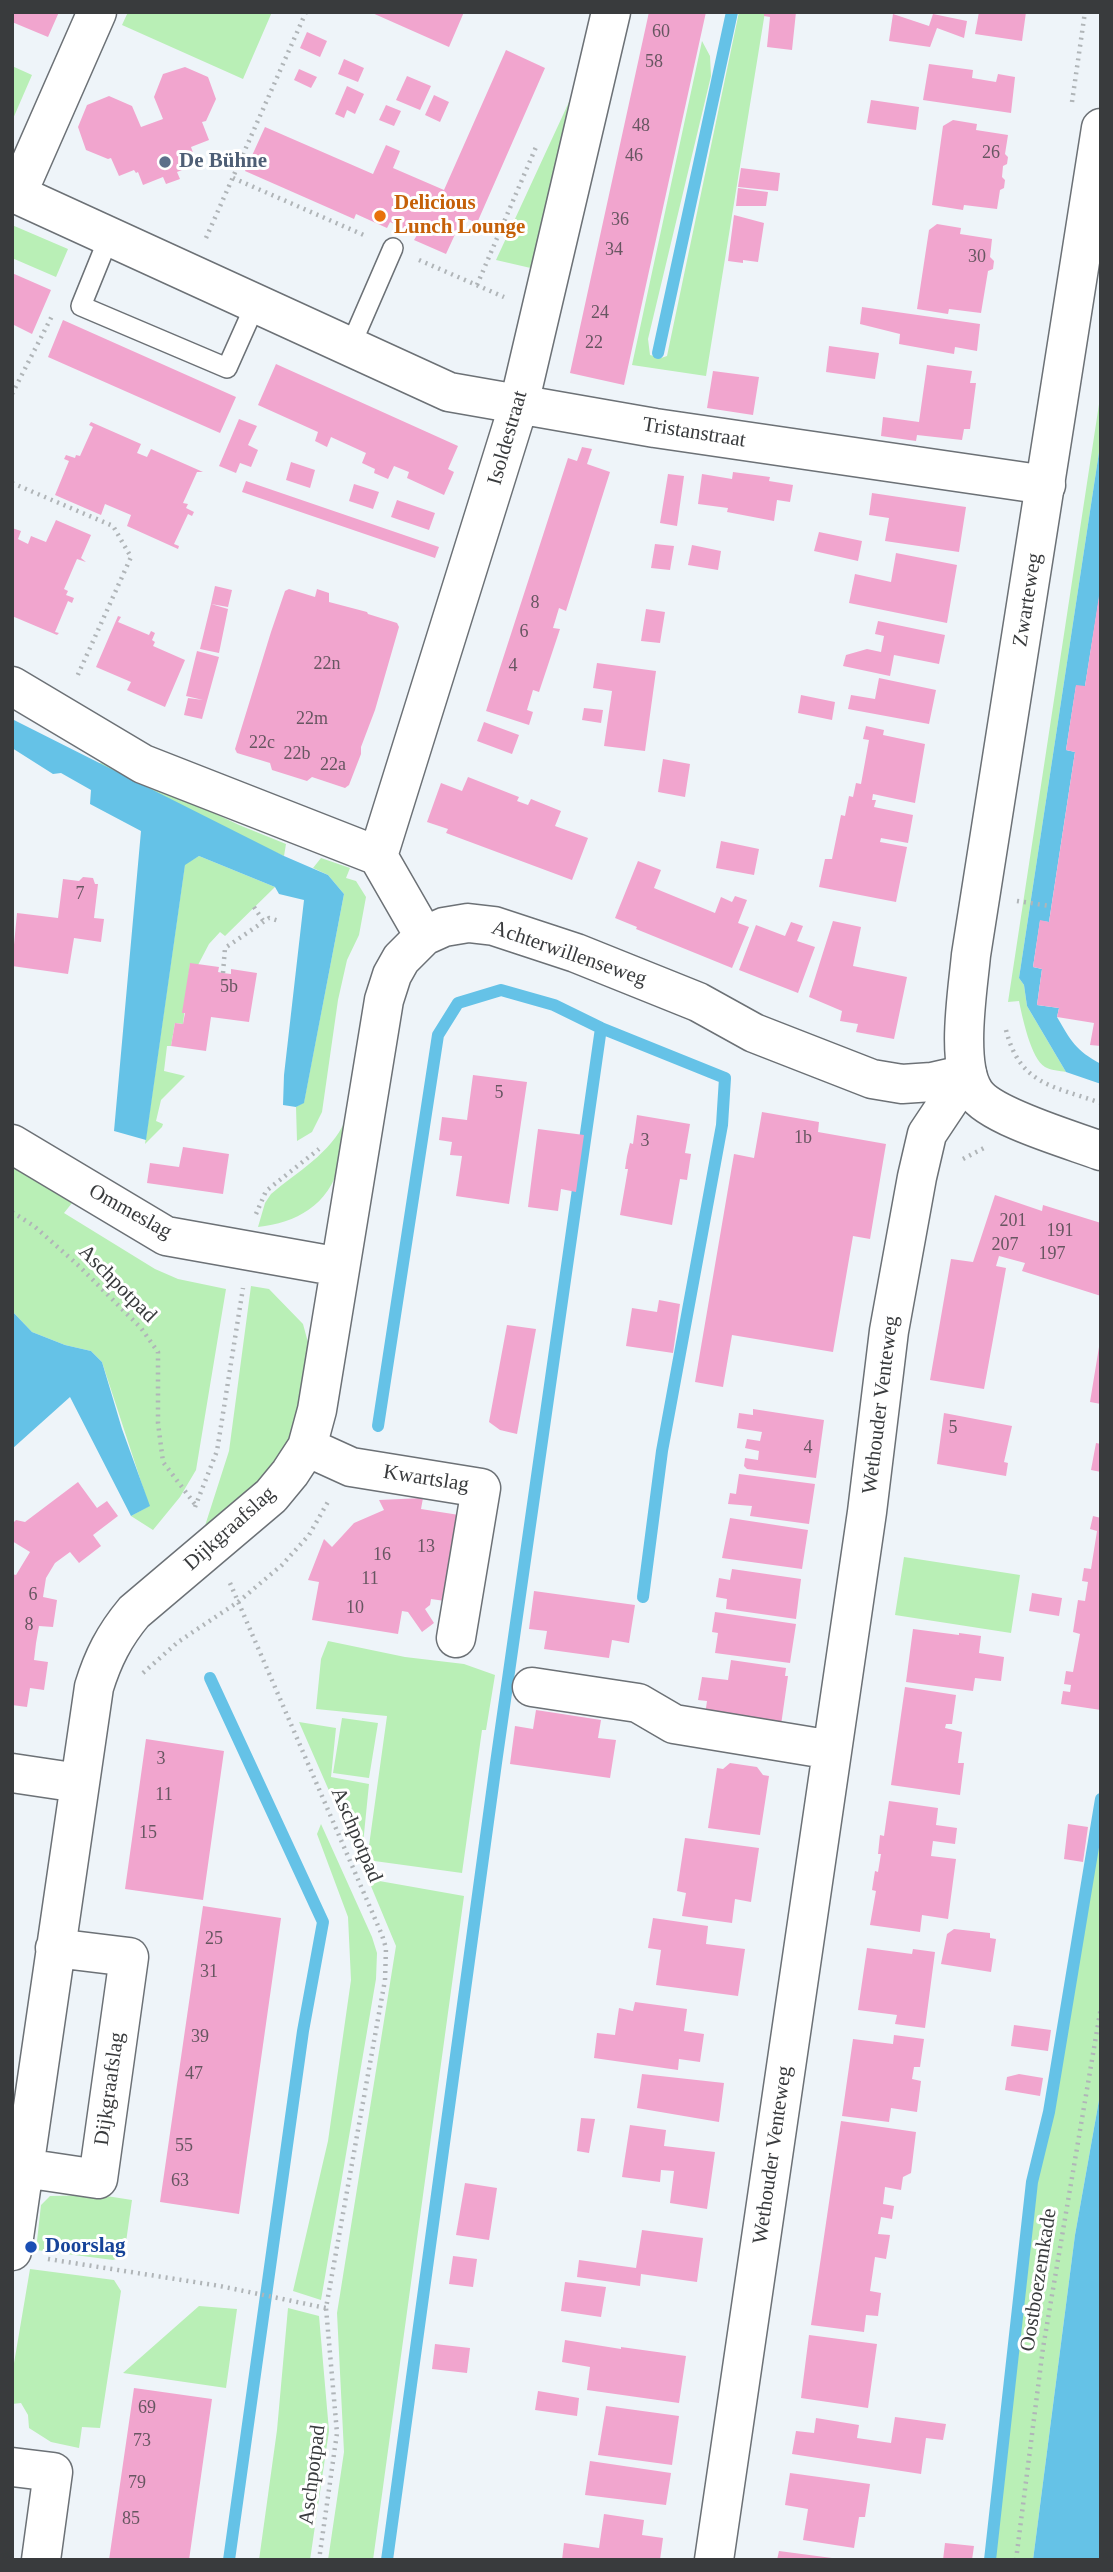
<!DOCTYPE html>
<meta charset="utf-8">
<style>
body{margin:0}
#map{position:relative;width:1113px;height:2572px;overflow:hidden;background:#eef4f9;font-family:Georgia,serif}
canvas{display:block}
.frame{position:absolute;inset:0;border:14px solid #393b3d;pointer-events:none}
</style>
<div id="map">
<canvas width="1113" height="2572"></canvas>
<div class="frame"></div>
</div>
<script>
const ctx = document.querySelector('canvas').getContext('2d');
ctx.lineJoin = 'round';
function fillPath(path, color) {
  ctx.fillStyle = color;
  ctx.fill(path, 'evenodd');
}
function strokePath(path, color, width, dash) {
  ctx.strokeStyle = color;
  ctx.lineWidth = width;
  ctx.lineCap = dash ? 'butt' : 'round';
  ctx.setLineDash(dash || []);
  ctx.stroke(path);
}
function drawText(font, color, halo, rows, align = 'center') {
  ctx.font = font + ' Georgia,serif';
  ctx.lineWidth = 6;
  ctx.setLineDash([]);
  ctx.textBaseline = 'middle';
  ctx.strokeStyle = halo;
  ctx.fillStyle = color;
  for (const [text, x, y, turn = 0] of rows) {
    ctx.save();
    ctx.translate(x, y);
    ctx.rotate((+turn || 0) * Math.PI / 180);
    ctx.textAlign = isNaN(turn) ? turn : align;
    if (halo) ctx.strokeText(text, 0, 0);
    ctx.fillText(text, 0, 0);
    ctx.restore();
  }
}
fillPath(new Path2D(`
 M128,12H272L243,79L122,25Z
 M739,12H765L706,376L632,365L702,41L710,56L711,76L648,339L650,355L661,358L667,356Z
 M12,66L32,75L12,121Z
 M575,89L535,269L496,260Z
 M12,225L68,249L56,277L12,258Z
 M1101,391V439L1019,978L1024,985L1027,1006L1066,1072C1060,1071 1050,1070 1045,1067C1031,1059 1022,1016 1019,1001L1008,1002Z
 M105,761L239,825L286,844L284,856L242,838L98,764Z
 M199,856L275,887L225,936L220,932L209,944L198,965L190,964L183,1024L175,1023L171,1046H167L164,1071L185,1076L161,1100L156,1121L163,1124L162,1127L145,1144L185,864Z
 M321,858L350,868L346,878L356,881L366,897L359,935L347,960L338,1000L322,1112L312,1132L297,1141L296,1107L304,1102L344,894L328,875L313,868Z
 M345,1121C343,1136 343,1151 339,1165C329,1205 296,1223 258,1227L265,1203L271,1194C297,1172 331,1153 345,1121Z
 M12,1167L72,1203L64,1213L155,1269L178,1279L226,1289L196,1470L180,1497L153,1530L131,1516L149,1506L102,1362L91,1351L65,1345L32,1332L12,1311Z
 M251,1286L269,1289L303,1324L312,1357L289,1448L258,1485L203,1532L229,1451Z
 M904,1557L1020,1575L1011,1633L895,1615Z
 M328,1641L405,1657L464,1664L495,1675L486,1730H482L462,1873L367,1860L387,1716L316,1709L321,1659Z
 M342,1718L378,1723L369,1778L333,1773Z
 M299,1722L336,1728L331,1777L369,1784L361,1864Z
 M321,1824L372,1937L377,1953L376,1979L321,2300L293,2291L328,2141L351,1980L348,1917L317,1834Z
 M1101,1832V2089L1075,2235L1033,2560H994L1034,2183L1051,2119Z
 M368,1879L464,1896L373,2560H328L344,2452L337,2313L396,1946Z
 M100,2195L132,2200L124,2256L113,2260L36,2250L41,2205L50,2196Z
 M30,2269L114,2280L121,2291L100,2428L82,2427L79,2448L51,2442L29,2428L28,2415L21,2403L12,2404V2375Z
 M199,2306L237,2309L226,2388L123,2373Z
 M288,2308L319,2316L329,2431L310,2560H259L277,2430Z`), '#b9efb6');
fillPath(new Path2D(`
 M1101,439V586L1085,686H1076L1066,750L1075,752L1049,922L1040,921L1033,967L1042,969L1037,1005L1059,1008L1057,1017C1071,1041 1075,1050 1101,1064V1084L1066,1072L1027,1006L1024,985L1019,978Z
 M12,719L284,856L328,875L344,894L304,1103L296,1107L283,1105L284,1075L304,900L279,894L275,887L199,856L185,865L146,1140L114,1131L141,831L90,804L91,790L61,773L53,774L12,748Z
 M12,1311L32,1332L65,1345L91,1351L102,1362L122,1429L150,1506L131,1516L70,1397L12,1449Z
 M1101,2089V2560H1033L1075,2235Z`), '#65c2e7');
strokePath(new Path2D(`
 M658,353L732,12
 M378,1426L438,1035L458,1003L501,990L554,1005L601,1028L725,1078L722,1125L662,1451L643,1597
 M210,1678L323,1922L303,2031L229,2560
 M387,2560L496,1763L601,1028
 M990,2560L1032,2182L1049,2112L1101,1799`), '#65c2e7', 12);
fillPath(new Path2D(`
 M12,12H59L48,37L12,22Z
 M370,12H464L449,47Z
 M649,12H706L624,385L570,373Z
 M764,12H796L792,50L767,47L770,17L764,16Z
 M979,12H1026L1022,41L975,34Z
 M893,14L929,26L933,14L967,21L964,38L937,28L930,47L889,41Z
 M307,32L327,41L320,57L300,48Z
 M506,50L545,68L477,223L463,217L446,254L414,240L417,235L390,222L387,228L356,214L354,219L245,171L265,127L373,174L386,145L400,151L393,168L444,190Z
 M344,59L364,68L358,82L338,74Z
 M929,64L973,70L972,78L996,82L998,74L1015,77L1011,113L923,100Z
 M185,67L208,77L216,99L206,121L202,122L209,140L191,147L197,164L177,172L180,179L166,184L163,177L143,185L138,172L136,173L134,170L119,176L111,158L108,159L86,150L78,127L87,105L109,96L132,106L141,127L163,119L154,97L163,74Z
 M299,69L317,77L311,88L294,80Z
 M407,76L431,86L420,110L396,100Z
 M347,86L364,94L355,114L347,110L344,118L335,114Z
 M434,95L449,102L440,122L425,115Z
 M871,100L919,107L916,130L867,123Z
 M386,105L401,111L394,126L379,120Z
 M953,120L977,124L976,130L1008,135L1005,154L1008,157L1007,164L1003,166L1002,177L1005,180L1004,188L1000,190L997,209L964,205L963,210L932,205L943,126Z
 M741,168L780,173L778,191L738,187Z
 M738,188L768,192L766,206H736Z
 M734,215L764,223L758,262L743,260V263L728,261Z
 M937,224L961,228L960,234L992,239L990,257L994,261L993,269L988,271L981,313L949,309L948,314L917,309L929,230Z
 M12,273L51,290L32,334L12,324L14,320L12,319Z
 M862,307L980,324L977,351L955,347L954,354L899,344L900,334L860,324Z
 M63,320L236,397L220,433L48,357Z
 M829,346L879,353L875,379L826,372Z
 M276,364L458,446L448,469L454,472L444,495L407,478L409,472L394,466L388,479L374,473L375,469L362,463L366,453L331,437L327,447L315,441L318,432L258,405Z
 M927,365L972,371L970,383H976L970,429H964L962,440L917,435L916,441L881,436L883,417L919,422Z
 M713,371L759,377L753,415L707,408Z
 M239,419L257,426L248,445L258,450L251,467L240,463L236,473L219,466Z
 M91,422L141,444L137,453L147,457L151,449L203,472H197L183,503L188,504L186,508L194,512L192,516L188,514L174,544L179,546L178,549L127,526L131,515L105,504L101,515L55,495L69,461L64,459L66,455L75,458L76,455L80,456L93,427L89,425Z
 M582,447L592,449L587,464L610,472L566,611L559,608L553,628L560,629L539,692L533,690L527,710L533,712L529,725L486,711L568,458L577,461Z
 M291,462L315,470L310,488L286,480Z
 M733,472L770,477L769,481L793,485L790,502L777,500L774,521L727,512L728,508L698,504L702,474L732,479Z
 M668,474L684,476L677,526L660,523Z
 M246,481L439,547L435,558L242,492Z
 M354,484L379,492L373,509L349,501Z
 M872,493L966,507L959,552L885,541L889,518L869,515Z
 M397,500L435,513L429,530L391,517Z
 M56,520L91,535L81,558L86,562L77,559L64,589L68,591L66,595L74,598L72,603L68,601L55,632L59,633L57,635L12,616V528L21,531L18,539L28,544L31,536L46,542Z
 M819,532L862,541L858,561L814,551Z
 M655,544L674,546L670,570L651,568Z
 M692,545L721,551L718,570L688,565Z
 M896,553L957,565L947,623L849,603L855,574L891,582Z
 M215,586L232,590L228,607L211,604Z
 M289,589L315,597L317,589L329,593V602L367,612L368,614L397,623L399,627L375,710L361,747V754L349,785L345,788L312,777L307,781L272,770L270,763L237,753L235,749L271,632L285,591Z
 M1099,596H1101V1046L1090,1045L1094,1023L1057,1017L1059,1008L1037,1005L1042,969L1033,967L1040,920L1049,922L1075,752L1066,750L1076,685L1085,686Z
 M211,604L228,609L219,653L200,649Z
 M646,609L665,612L660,643L641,641Z
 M118,616L121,617L118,622L149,635L151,631L155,633L152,640L155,642L153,646L185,660L165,707L129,691L127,690L131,682L96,667Z
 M878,621L945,635L939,664L894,655L890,676L843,666L846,655L867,649L881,652L884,636L875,634Z
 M197,651L219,657L202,719L184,715L188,698L203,700L186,696Z
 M597,663L656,671L645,751L604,746L612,691L593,688Z
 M879,678L936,690L929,724L848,709L851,695L875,699Z
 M801,695L835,702L832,720L798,713Z
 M584,708L603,710L601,723L582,720Z
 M484,722L519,735L512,754L477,741Z
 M866,726L884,730L883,735L925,744L915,803L873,794L872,800H876L874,807L913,815L908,843L881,838L880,842L907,847L896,902L819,887L825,859H832L841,815L845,816L849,796L853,797L856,783L861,784L869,740L863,739Z
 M663,759L690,764L685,797L658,792Z
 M468,777L519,797L517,801L528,805L531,799L561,811L555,826L588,838L572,880L446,833L448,829L427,822L441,783L462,791Z
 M721,841L759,849L754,875L716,868Z
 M638,861L661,870L654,888L715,913L721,897L732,902L735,896L747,900L738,923L749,927L732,968L636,929L637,927L615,918Z
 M83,877L93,878L95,884H98L94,918L104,919L101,942L74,938L68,974L12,966L17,913L58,918L63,879L79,881Z
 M833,921L861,927L853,966L907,977L894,1039L856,1032L858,1024L840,1021L842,1011L809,997Z
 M791,922L803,926L797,941L815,947L798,993L739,970L756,925L785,936Z
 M190,963L219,967L218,972L223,973L231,974V969L257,973L249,1022L211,1017L206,1051L171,1046L175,1023L183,1024L185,1013H182Z
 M473,1075L527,1082L509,1204L456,1196L462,1156L450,1155L452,1142L439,1140L442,1117L467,1120Z
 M762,1112L819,1122L818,1132L886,1144L870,1239L853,1236L833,1352L732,1335L723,1387L695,1382L734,1154L754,1158Z
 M637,1115L690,1124L685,1153L691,1154L687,1180L680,1179L672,1225L620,1215L628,1169H625L627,1156L630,1143L633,1144Z
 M538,1129L584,1135L576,1192L561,1189L558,1211L528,1207Z
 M183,1147L229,1154L223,1194L147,1183L150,1163L179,1167Z
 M995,1195L1042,1211L1043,1205L1101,1223V1296L1022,1271L1025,1263L999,1256L996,1266L1006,1268L984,1389L930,1380L951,1259L973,1262Z
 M659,1300L680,1304L673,1353L626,1346L632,1308L657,1312Z
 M507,1325L536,1329L517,1434L500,1430L489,1422Z
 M1099,1347L1101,1348V1404L1090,1402Z
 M753,1409L824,1420L816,1478L747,1469L744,1466L745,1458L758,1460L759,1451L745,1448L747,1439L760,1441L762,1432L737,1428L739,1413L753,1415Z
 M944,1413L1012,1426L1004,1462L1008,1463L1006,1476L937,1464Z
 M1096,1443L1101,1444V1472L1091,1470Z
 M739,1474L815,1484L809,1524L750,1516L752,1506L728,1504L730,1493L736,1494Z
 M78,1482L97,1508L107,1501L118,1516L93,1535L101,1546L79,1563L70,1552L55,1563L46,1578L43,1597L57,1600L53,1627L39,1626L36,1643L34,1660L48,1662L44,1690L30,1688L27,1707L12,1705V1574L16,1575L30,1552L12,1541V1524L16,1520L25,1522Z
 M423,1498L421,1509L459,1515L445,1601L431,1599L430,1605L425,1609L434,1623L422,1632L408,1612L402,1611L398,1634L312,1620L319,1582L308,1580L324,1539L332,1547L354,1523L384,1510L379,1500Z
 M1093,1516L1101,1518V1710L1061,1704L1063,1691L1070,1692L1071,1685L1064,1684L1066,1671L1073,1672L1080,1634L1073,1632L1078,1600L1085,1601L1088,1582L1082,1581L1084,1568L1091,1569L1097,1531L1090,1529Z
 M730,1518L808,1530L802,1569L722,1558Z
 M732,1569L801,1579L796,1619L726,1609L727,1599L716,1597L719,1578L730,1580Z
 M534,1591L635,1605L629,1643L612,1640L609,1658L544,1649L547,1631L529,1629Z
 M1032,1593L1062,1598L1059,1616L1029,1611Z
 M715,1612L796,1624L790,1663L715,1653L718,1633L712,1632Z
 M913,1629L959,1635V1633L981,1636L979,1653L1004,1657L1001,1681L975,1678L973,1691L906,1682Z
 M731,1660L786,1668L785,1676H788L781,1725L704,1722L707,1701L698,1700L702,1677L728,1680Z
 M905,1687L956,1695L952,1724H946L945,1728L962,1732L958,1763H964L960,1795L891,1785Z
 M536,1710L601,1720L598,1738L616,1740L610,1778L510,1764L515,1726L533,1729Z
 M146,1739L224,1751L203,1900L125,1889Z
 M730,1763L757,1767L763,1775L769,1776L760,1835L708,1828L717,1768L723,1769Z
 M889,1801L938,1808L936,1825L957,1828L955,1844L933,1841L931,1856L956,1859L948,1919L922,1915L920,1932L870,1925L876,1891L872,1890L875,1871L878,1872L881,1854H878L880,1835L884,1836Z
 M1068,1824L1088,1827L1083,1862L1064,1859Z
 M685,1838L759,1848L751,1902L735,1899L732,1923L682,1916L686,1893L677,1891Z
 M203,1906L281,1918L239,2214L160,2202Z
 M653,1918L708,1926L706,1944L745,1949L738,1996L656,1985L661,1950L648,1948Z
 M954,1929L990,1933V1938L996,1939L991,1972L941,1964L947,1934Z
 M867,1948L912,1954L913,1949L935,1952L925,2028L895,2024L897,2015L858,2010Z
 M635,2002L687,2009L684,2031L704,2034L700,2062L679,2059L678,2070L594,2058L597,2033L615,2035L619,2008L633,2011Z
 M1014,2025L1051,2030L1048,2051L1011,2046Z
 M894,2035L924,2039L920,2067H914L912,2079L921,2081L917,2112L891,2108L889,2122L842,2116L853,2039L893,2044Z
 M642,2074L724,2083L719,2122L637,2108Z
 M1019,2074L1043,2078L1040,2096L1005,2090L1007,2077Z
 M581,2118L595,2119L589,2153L577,2151Z
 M841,2121L916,2132L911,2173L903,2177L901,2190L885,2187L883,2204L894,2206L892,2219L881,2217L878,2234L890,2235L886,2259L875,2257L870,2291L881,2293L878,2316L866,2315L864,2332L811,2325Z
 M630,2125L666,2130L664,2146L715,2152L707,2209L670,2203L674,2171L661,2170L660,2182L622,2177Z
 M465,2183L497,2188L489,2240L456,2235Z
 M642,2230L703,2238L697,2282L641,2274L640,2286L577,2277L579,2260L636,2268Z
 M453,2256L477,2259L473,2287L449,2284Z
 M565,2282L606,2287L601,2317L561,2311Z
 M809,2335L877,2344L868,2408L801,2398Z
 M565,2340L621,2349V2347L686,2356L679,2403L587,2390L590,2367L562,2362Z
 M435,2344L470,2348L467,2373L432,2369Z
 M134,2388L212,2399L189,2560H109Z
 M538,2391L579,2398L577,2416L535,2410Z
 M606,2406L679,2416L672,2465L598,2455Z
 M895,2417L946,2424L943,2440L926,2438L921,2474L792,2454L796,2431L814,2433L816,2418L859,2425L857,2438L891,2443Z
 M590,2461L671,2473L666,2505L585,2495Z
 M790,2473L870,2484L865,2517H859L854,2548L803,2540L808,2509L785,2505Z
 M604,2514L644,2520L642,2535L663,2538L660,2560H562L564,2543L599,2548Z
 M945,2543L974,2546L972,2560H943Z
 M779,2551L832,2558V2560H777Z`), '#f1a5ce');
const lane = new Path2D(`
 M109,237L81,306L227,368L256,303
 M350,347L393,248`);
const street = new Path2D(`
 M12,192L449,392L655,428L1046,485
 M17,194L97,12
 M12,686L143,764L378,856L424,936
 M378,856L519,404L611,12
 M12,1144L166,1236L340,1267
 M307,1447L351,1467L481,1488L456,1638
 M532,1687L638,1703L674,1724L832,1750
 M12,1773L79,1783
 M24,2168L98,2179L129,1957L55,1948
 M12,2251L94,1687C103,1658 114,1636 134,1612L271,1496L290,1473L307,1447L317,1410L384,1000L392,975L401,959L424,936L444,927L468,923L494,926L576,953L698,1002L754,1033L872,1079L902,1084L932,1082L967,1074
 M12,2467L53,2472L41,2560
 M714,2560L867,1512L889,1331L917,1177L927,1134L967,1074`);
const secondary = new Path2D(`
 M1101,128L971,955C968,989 955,1064 975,1093C991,1117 1072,1140 1101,1151`);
strokePath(lane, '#6c7176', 22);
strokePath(street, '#6c7176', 41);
strokePath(secondary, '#6c7176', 41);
strokePath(new Path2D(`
 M1072,102L1085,12
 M233,178L366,236
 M206,238L306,12
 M419,260L504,297
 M477,285L536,147
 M12,394L53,314
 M12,483L113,526L131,557L76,679
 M1017,901L1050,906
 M254,907L264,922
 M223,973L225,948L269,918L279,921
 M1006,1030C1020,1085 1053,1086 1101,1103
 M963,1159L986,1147
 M12,1212L34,1226L79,1266L141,1328L158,1352V1423L163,1462L197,1507
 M256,1214L266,1191L319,1149
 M195,1507L217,1451L243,1288
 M230,1583L382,1935L386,1948L385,1980L326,2308L337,2433L319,2560
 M143,1673L178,1642L238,1602L282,1565L309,1535L329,1500
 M48,2259L220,2286L326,2308
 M1016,2560L1043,2348L1101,2007`), '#b0b5b8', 4.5, [2, 5]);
strokePath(lane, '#fff', 19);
strokePath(street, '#fff', 38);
strokePath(secondary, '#fff', 38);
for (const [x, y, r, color] of [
 [165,162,7,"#5c6f8a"],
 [380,216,7,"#e8710a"],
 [31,2247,7,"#1a4fb4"]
]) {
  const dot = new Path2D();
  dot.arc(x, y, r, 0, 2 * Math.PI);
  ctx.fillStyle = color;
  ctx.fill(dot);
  strokePath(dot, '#fff', 2.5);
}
drawText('18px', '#675661', null, [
 ["60",661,32],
 ["58",654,62],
 ["48",641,126],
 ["26",991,153],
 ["46",634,156],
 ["36",620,220],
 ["34",614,250],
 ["30",977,257],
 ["24",600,313],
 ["22",594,343],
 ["8",535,603],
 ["6",524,632],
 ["22n",327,664],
 ["4",513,666],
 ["22m",312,719],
 ["22c",262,743],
 ["22b",297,754],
 ["22a",333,765],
 ["7",80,894],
 ["5b",229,987],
 ["5",499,1093],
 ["1b",803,1138],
 ["3",645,1141],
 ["201",1013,1221],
 ["191",1060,1231],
 ["207",1005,1245],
 ["197",1052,1254],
 ["5",953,1428],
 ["4",808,1448],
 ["13",426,1547],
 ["16",382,1555],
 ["11",370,1579],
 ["6",33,1595],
 ["10",355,1608],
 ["8",29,1625],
 ["3",161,1759],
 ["11",164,1795],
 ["15",148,1833],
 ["25",214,1939],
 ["31",209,1972],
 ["39",200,2037],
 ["47",194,2074],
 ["55",184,2146],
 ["63",180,2181],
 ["69",147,2408],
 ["73",142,2441],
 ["79",137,2483],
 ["85",131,2519]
]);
drawText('bold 21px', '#4e5e75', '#fff', [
 ["De Bühne",179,162]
], 'left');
drawText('bold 21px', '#c56008', '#fff', [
 ["Delicious",394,204],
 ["Lunch Lounge",394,228]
], 'left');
drawText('21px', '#393b3d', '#fff', [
 ["Tristanstraat",694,433,9],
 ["Isoldestraat",508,438,-74],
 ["Zwarteweg",1028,600,-81],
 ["Achterwillenseweg",569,954,19],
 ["Ommeslag",130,1212,29],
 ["Aschpotpad",117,1284,45],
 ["Wethouder Venteweg",881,1405,-83],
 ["Kwartslag",426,1479,9],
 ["Dijkgraafslag",230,1529,-42],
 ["Aschpotpad",356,1835,67],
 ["Dijkgraafslag",110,2089,-82],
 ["Wethouder Venteweg",773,2155,-82],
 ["Oostboezemkade",1039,2280,-81],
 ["Aschpotpad",313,2475,-83]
]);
drawText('bold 21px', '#164399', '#fff', [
 ["Doorslag",45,2247]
], 'left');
</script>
